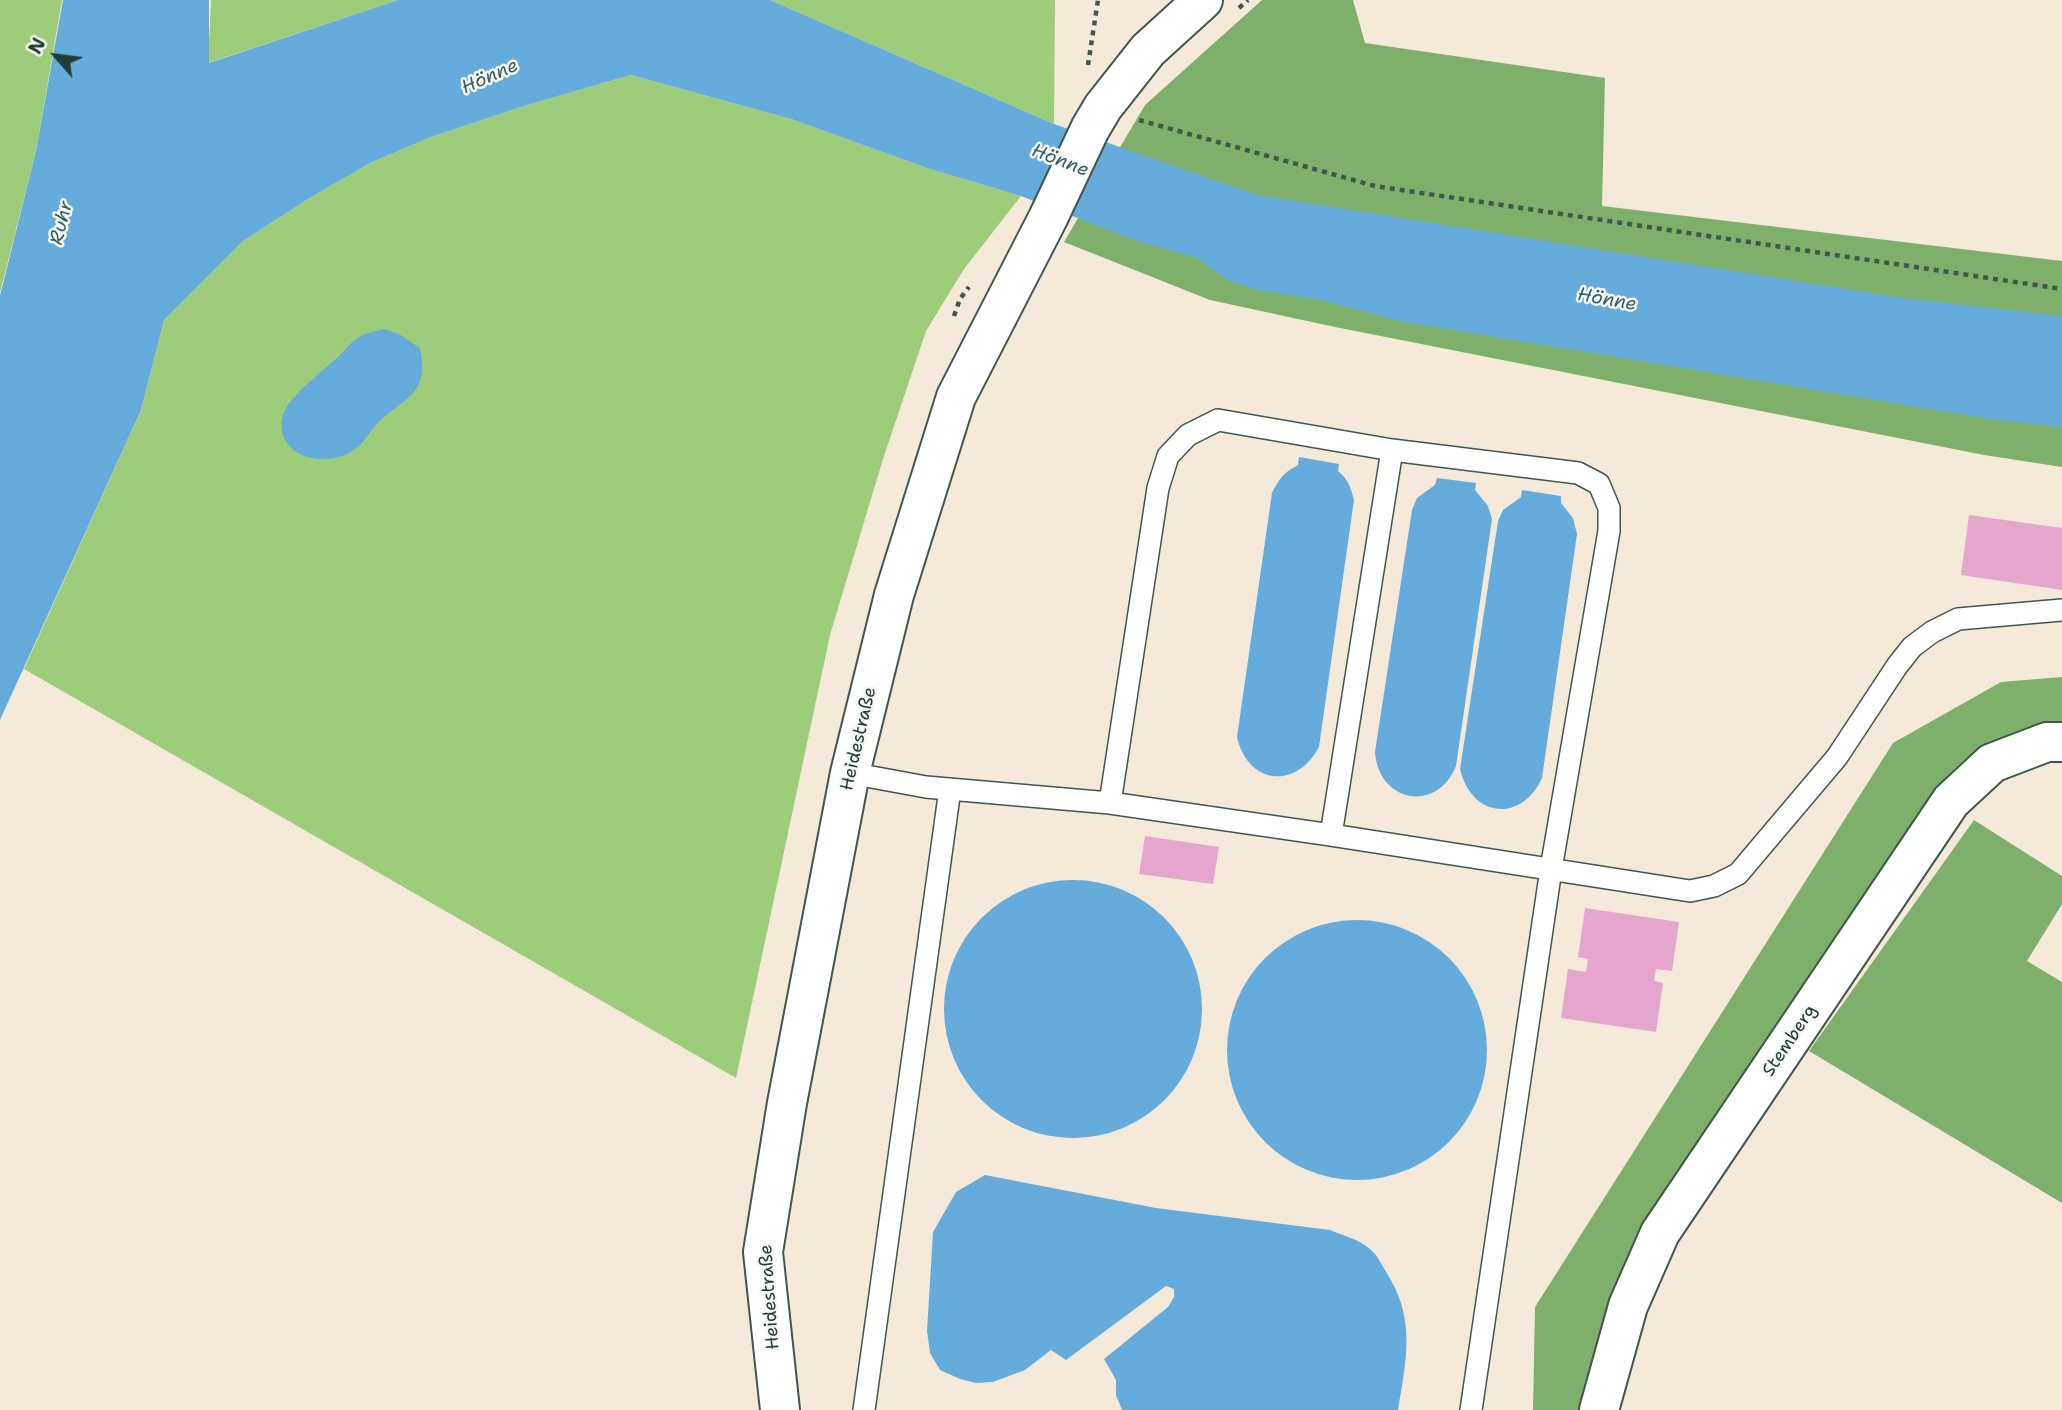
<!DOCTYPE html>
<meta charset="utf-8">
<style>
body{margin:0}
#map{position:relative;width:2062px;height:1410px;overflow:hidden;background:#f5ead9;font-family:"Shantell Sans",sans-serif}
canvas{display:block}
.north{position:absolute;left:21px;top:21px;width:70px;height:70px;-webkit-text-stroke:5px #f6f6f2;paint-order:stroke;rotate:298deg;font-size:19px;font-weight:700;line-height:28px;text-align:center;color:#1f3d34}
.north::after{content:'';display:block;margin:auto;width:24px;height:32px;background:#1f3d34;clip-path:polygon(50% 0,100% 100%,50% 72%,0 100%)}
</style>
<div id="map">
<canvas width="2062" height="1410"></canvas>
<div class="north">N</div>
</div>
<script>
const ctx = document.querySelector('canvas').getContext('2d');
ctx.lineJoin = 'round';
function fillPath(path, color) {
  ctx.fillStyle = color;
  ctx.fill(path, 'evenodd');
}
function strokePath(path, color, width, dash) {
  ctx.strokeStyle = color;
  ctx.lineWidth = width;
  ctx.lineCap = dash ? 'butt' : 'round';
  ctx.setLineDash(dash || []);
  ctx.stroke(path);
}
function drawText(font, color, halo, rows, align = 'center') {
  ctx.font = font + ' "Shantell Sans",sans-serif';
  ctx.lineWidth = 5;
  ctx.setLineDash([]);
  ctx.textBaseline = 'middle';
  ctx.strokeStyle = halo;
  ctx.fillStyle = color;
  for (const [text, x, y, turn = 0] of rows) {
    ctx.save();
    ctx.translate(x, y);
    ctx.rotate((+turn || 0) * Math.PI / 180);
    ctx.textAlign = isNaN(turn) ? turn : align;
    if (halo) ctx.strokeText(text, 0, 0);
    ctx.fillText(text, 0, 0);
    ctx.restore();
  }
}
fillPath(new Path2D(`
 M0,0H62L36,151L0,293Z
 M211,0H398L208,63Z
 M770,0H1055L1054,124Z
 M631,75L791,119L930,169L1021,196L964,269L926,331L883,459L830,635L736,1078L24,669L141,410L164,320L243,241L308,199L370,163L431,137L527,105Z`), '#9dcd7b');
fillPath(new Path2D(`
 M1262,0H1353L1365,43L1605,78L1602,206L2062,261V467L1984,455L1335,327L1210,300L1064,242L1145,105Z
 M2062,677V728C2015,729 1978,742 1946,778L1760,1065L1584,1410H1533L1535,1307L1893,743L2001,682Z
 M1974,820L2062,876V904L2027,961L2062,982V1203L1809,1051Z`), '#7eb06b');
fillPath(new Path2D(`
 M63,0H209V63L398,0H770L1054,124L1257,195L1902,298L2062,316V427L1996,420L1399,321L1321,300L1259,290L1229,281L1197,258L1134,240L1021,196L930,169L791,119L631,75L527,105L431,137L370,163L308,199L243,241L164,320L141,410L0,720V296L36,151Z
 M384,329L399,334L420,348C428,389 413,394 384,417C371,427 366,443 351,452C323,468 276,457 282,418C283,413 288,404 292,400C305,384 324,370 339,356C345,350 352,341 359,337C366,333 376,331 384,329Z
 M1299,457L1339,464L1338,471C1348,479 1351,488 1354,500L1319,747C1296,790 1248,785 1237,737L1272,493C1278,480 1284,472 1298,465Z
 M1437,478L1476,483L1475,490L1488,506L1492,519L1456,766C1437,814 1378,802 1375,752L1412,510L1417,498L1435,485Z
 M1522,490L1561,496V503L1573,518L1577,534L1542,778C1521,824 1471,817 1460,769L1498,521L1503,510L1521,497Z
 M944 1009a129 129 0 1 1 258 0a129 129 0 1 1-258 0Z
 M1227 1050a130 130 0 1 1 260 0a130 130 0 1 1-260 0Z
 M985,1175L1156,1208L1330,1230C1344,1236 1362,1240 1373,1252C1378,1256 1381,1264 1385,1270C1416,1318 1407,1356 1398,1410H1122L1116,1395V1380L1104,1359L1168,1307L1174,1297V1289L1166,1286L1066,1360L1051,1350L1025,1370L993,1382L976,1383L960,1379L940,1370L930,1353L927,1331L933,1232L956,1192Z`), '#65acdc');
fillPath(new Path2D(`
 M1969,515L2062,528V590L1961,575Z
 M1145,836L1219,847L1213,884L1139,874Z
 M1585,908L1679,922L1672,971L1656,969L1654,981L1663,983L1656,1032L1561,1018L1568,969L1586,972L1588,959L1578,957Z`), '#e5a6ce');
const lane = new Path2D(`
 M850,773L926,787L1110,803L1331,835L1690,891L1714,886L1738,874L1837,757L1897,666L1912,647L1932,632L1958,619L2062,610
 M1110,803L1158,488L1168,456L1188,435L1218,420L1392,450L1578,473L1599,484L1609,508V531L1551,869L1471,1410
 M1331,835L1392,450
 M864,1410L950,789`);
const street = new Path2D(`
 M780,1410L763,1252L787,1103L850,773L894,595L956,397L1048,218L1090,129L1103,107L1148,50L1203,0
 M1599,1410L1628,1306L1660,1233L1951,801L1992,763L2047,742H2062`);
strokePath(lane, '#3f574d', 24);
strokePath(street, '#3f574d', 42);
strokePath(new Path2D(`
 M1239,8L1248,0
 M1088,65L1098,0
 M1139,120L1375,186L2062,289
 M954,316L960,299L969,287`), '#3f574d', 4.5, [5, 5]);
strokePath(lane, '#fff', 21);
strokePath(street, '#fff', 38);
drawText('18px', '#1f3d34', '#f6f6f2', [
 ["Heidestraße",859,739,-77],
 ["Stemberg",1790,1041,-56],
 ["Heidestraße",770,1297,-94]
]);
drawText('italic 19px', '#345e66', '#f6f6f2', [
 ["Hönne",490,77,-24],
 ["Hönne",1060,161,21],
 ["Ruhr",62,223,-76],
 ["Hönne",1607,300,10]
]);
</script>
